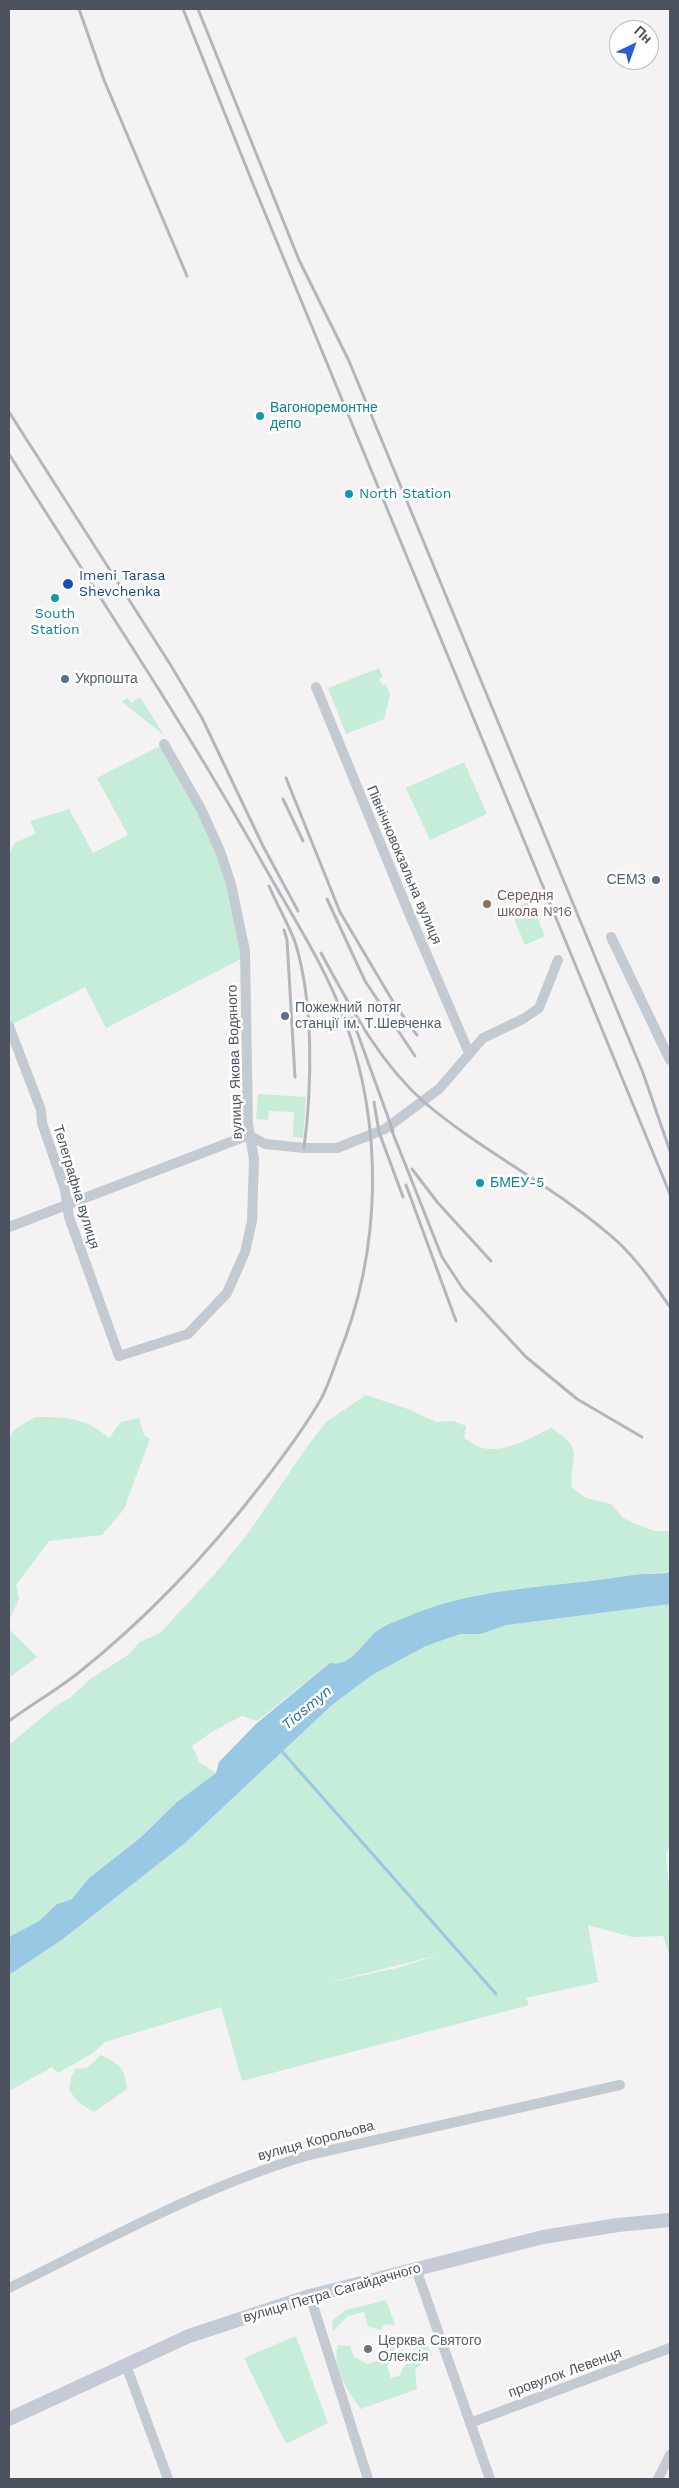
<!DOCTYPE html>
<meta charset="utf-8">
<style>
body{margin:0}
#map{position:relative;width:679px;height:2488px;overflow:hidden;background:#f4f2f2;font-family:"Work Sans",sans-serif}
canvas{display:block}
.frame{position:absolute;inset:0;border:10px solid #4b525d;pointer-events:none}
.north{position:absolute;left:609px;top:20px;width:50px;height:50px;box-sizing:border-box;background:#fff;border:1px solid #b7babe;border-radius:50%;rotate:42deg;font-size:14px;font-weight:700;line-height:20px;text-align:center;color:#4b525d}
.north::after{content:'';display:block;margin:auto;width:18px;height:22px;background:#2e5cd2;clip-path:polygon(50% 0,100% 100%,50% 72%,0 100%)}
</style>
<div id="map">
<canvas width="679" height="2488"></canvas>
<div class="frame"></div>
<div class="north">Пн</div>
</div>
<script>
const ctx = document.querySelector('canvas').getContext('2d');
ctx.lineJoin = 'round';
function fillPath(path, color) {
  ctx.fillStyle = color;
  ctx.fill(path, 'evenodd');
}
function strokePath(path, color, width, dash) {
  ctx.strokeStyle = color;
  ctx.lineWidth = width;
  ctx.lineCap = dash ? 'butt' : 'round';
  ctx.setLineDash(dash || []);
  ctx.stroke(path);
}
function drawText(font, color, halo, rows, align = 'center') {
  ctx.font = font + ' "Work Sans",sans-serif';
  ctx.lineWidth = 5;
  ctx.setLineDash([]);
  ctx.textBaseline = 'middle';
  ctx.strokeStyle = halo;
  ctx.fillStyle = color;
  for (const [text, x, y, turn = 0] of rows) {
    ctx.save();
    ctx.translate(x, y);
    ctx.rotate((+turn || 0) * Math.PI / 180);
    ctx.textAlign = isNaN(turn) ? turn : align;
    if (halo) ctx.strokeText(text, 0, 0);
    ctx.fillText(text, 0, 0);
    ctx.restore();
  }
}
fillPath(new Path2D(`
 M379,668L383,677L379,679L382,685L386,684L390,695L384,719L346,734L328,688Z
 M140,697L164,735L122,702L127,698L131,703Z
 M164,744L220,851L245,957L106,1028L85,987L9,1026V853L15,843L36,833L30,821L69,809L93,853L128,835L97,778Z
 M464,762L487,814L430,840L406,788Z
 M530,901L545,936L525,945L510,910Z
 M258,1094L306,1097L303,1138L293,1137L294,1112L269,1111L268,1120L256,1119Z
 M366,1395L408,1409L436,1422L453,1421L466,1426L464,1438C470,1441 476,1447 482,1448C506,1453 531,1438 551,1428C587,1451 569,1455 572,1488L586,1498L611,1504L623,1518L634,1523L654,1531H670V1571C657,1575 646,1573 633,1575C561,1587 485,1586 416,1613C405,1618 389,1623 378,1630C363,1641 353,1667 330,1663L257,1721L242,1716L213,1731L192,1746L200,1763L216,1773L177,1802L145,1833L89,1878L72,1899L57,1904L39,1921L9,1937V1745L57,1705L70,1698L90,1679L128,1655L140,1642L160,1633L214,1575L247,1535L304,1451L326,1422Z
 M35,1417C66,1417 85,1417 109,1438L121,1422L139,1418L144,1435L150,1439L124,1509L102,1535L49,1541L16,1585L19,1599L9,1620V1439L14,1430Z
 M670,1604V1843L666,1856L670,1897V1958L663,1936L632,1937L588,1925L598,1982L526,1998L529,2005L242,2081L221,2007L105,2042L93,2053L58,2073L52,2067L9,2091V1975L63,1939L185,1843L332,1705L372,1675L426,1646L460,1634H481L507,1625ZM436,1956L397,1968L323,1984L435,1956Z
 M9,1629L37,1657L9,1678Z
 M101,2055C120,2065 125,2067 127,2089L94,2112L78,2102L69,2090L71,2077L75,2069L87,2068Z
 M386,2300L395,2325L385,2324L381,2330L368,2326L364,2312L348,2316L333,2331L332,2321L346,2310Z
 M391,2335H398L401,2349L387,2366L391,2378L399,2376L411,2354L420,2343L427,2344L432,2354L427,2360L415,2369L417,2389L361,2409C348,2393 331,2365 338,2345L350,2346L354,2357L368,2364L379,2360Z
 M296,2336L328,2423L286,2444L244,2358Z`), '#c6ecda');
fillPath(new Path2D(`
 M670,1572V1604L507,1625L481,1634H460L426,1646L372,1675L332,1705L185,1843L63,1939L9,1975V1937L39,1921L57,1904L72,1899L89,1878L141,1837L177,1802L216,1773L219,1762L257,1723L330,1663C353,1667 363,1641 378,1630C389,1623 405,1618 416,1613C485,1586 561,1587 633,1575C646,1573 657,1575 670,1572Z`), '#98c8e4');
strokePath(new Path2D(`
 M279,1748L496,1994`), '#98c8e4', 3);
strokePath(new Path2D(`
 M316,687L409,913L469,1053
 M611,937L670,1060
 M9,1026L41,1110L42,1123L65,1190L69,1217L119,1356L188,1334L227,1293L245,1252L252,1221L254,1159L248,1124L245,951L231,884L220,851L201,809L164,744
 M9,1227L249,1135L265,1144L304,1148H337L385,1129L439,1089L483,1038L523,1019L539,1008L558,960
 M416,2269L490,2479
 M9,2288C107,2240 204,2186 309,2155L620,2085
 M310,2296L368,2479
 M126,2365L168,2479
 M470,2423L670,2348
 M658,2479L670,2455`), '#c4cad2', 10);
strokePath(new Path2D(`
 M9,2419L189,2336L310,2296L543,2237L618,2225L670,2220`), '#c5cbd6', 14);
strokePath(new Path2D(`
 M79,9L104,80L187,276
 M183,9L253,184L670,1194
 M198,9L299,260L349,361L643,1073L670,1151
 M9,412L170,664L202,718L263,846L298,911
 M9,454C94,590 185,724 263,864C291,914 324,964 344,1018C384,1127 382,1249 338,1357C333,1370 328,1386 321,1399C304,1429 282,1458 261,1485C207,1555 146,1619 77,1674C55,1691 31,1705 9,1721
 M286,778L340,912L395,1005L417,1035
 M283,799L303,841
 M269,886C277,905 288,923 295,942C314,1002 312,1087 304,1148
 M327,899L365,981L415,1056
 M284,930L287,940L295,1077
 M321,953C350,1006 378,1061 424,1102C485,1154 558,1188 618,1242C638,1261 654,1284 670,1307
 M352,1018L393,1131
 M374,1102L379,1132L403,1197
 M390,1126L442,1257L463,1289L526,1357L577,1399L642,1437
 M412,1169L438,1203L491,1261
 M406,1185L456,1321`), '#b5b6bb', 3);
for (const [x, y, r, color] of [
 [260,416,5,"#0f9aa8"],
 [349,494,5,"#0f9aa8"],
 [68,584,6,"#1a4fb4"],
 [55,598,5,"#0f9aa8"],
 [65,679,5,"#5c6f8a"],
 [656,880,5,"#5c6f8a"],
 [487,904,5,"#8d6e63"],
 [285,1016,5,"#5c6f8a"],
 [480,1183,5,"#0f9aa8"],
 [368,2349,5,"#6b7280"]
]) {
  const dot = new Path2D();
  dot.arc(x, y, r, 0, 2 * Math.PI);
  ctx.fillStyle = color;
  ctx.fill(dot);
  strokePath(dot, '#fff', 2);
}
drawText('14px', '#0d838f', '#fff', [
 ["Вагоноремонтне",270,408],
 ["депо",270,424],
 ["North Station",359,494],
 ["South",55,614,"center"],
 ["Station",55,630,"center"],
 ["БМЕУ-5",490,1183]
], 'left');
drawText('14px', '#164399', '#fff', [
 ["Imeni Tarasa",79,576],
 ["Shevchenka",79,592]
], 'left');
drawText('14px', '#4e5e75', '#fff', [
 ["Укрпошта",75,679],
 ["СЕМЗ",646,880,"right"],
 ["Пожежний потяг",295,1008],
 ["станції ім. Т.Шевченка",295,1024]
], 'left');
drawText('14px', '#4b525d', '#fff', [
 ["Північновокзальна вулиця",404,865,67],
 ["вулиця Якова Водяного",235,1062,-92],
 ["Телеграфна вулиця",76,1187,73],
 ["вулиця Корольова",316,2141,-15],
 ["вулиця Петра Сагайдачного",332,2293,-16],
 ["провулок Левенця",565,2373,-20]
]);
drawText('14px', '#785e54', '#fff', [
 ["Середня",497,896],
 ["школа №16",497,912]
], 'left');
drawText('14px', '#5b616d', '#fff', [
 ["Церква Святого",378,2341],
 ["Олексія",378,2357]
], 'left');
drawText('italic 15px', '#1c70a0', '#fff', [
 ["Tiasmyn",307,1708,-40]
]);
</script>
